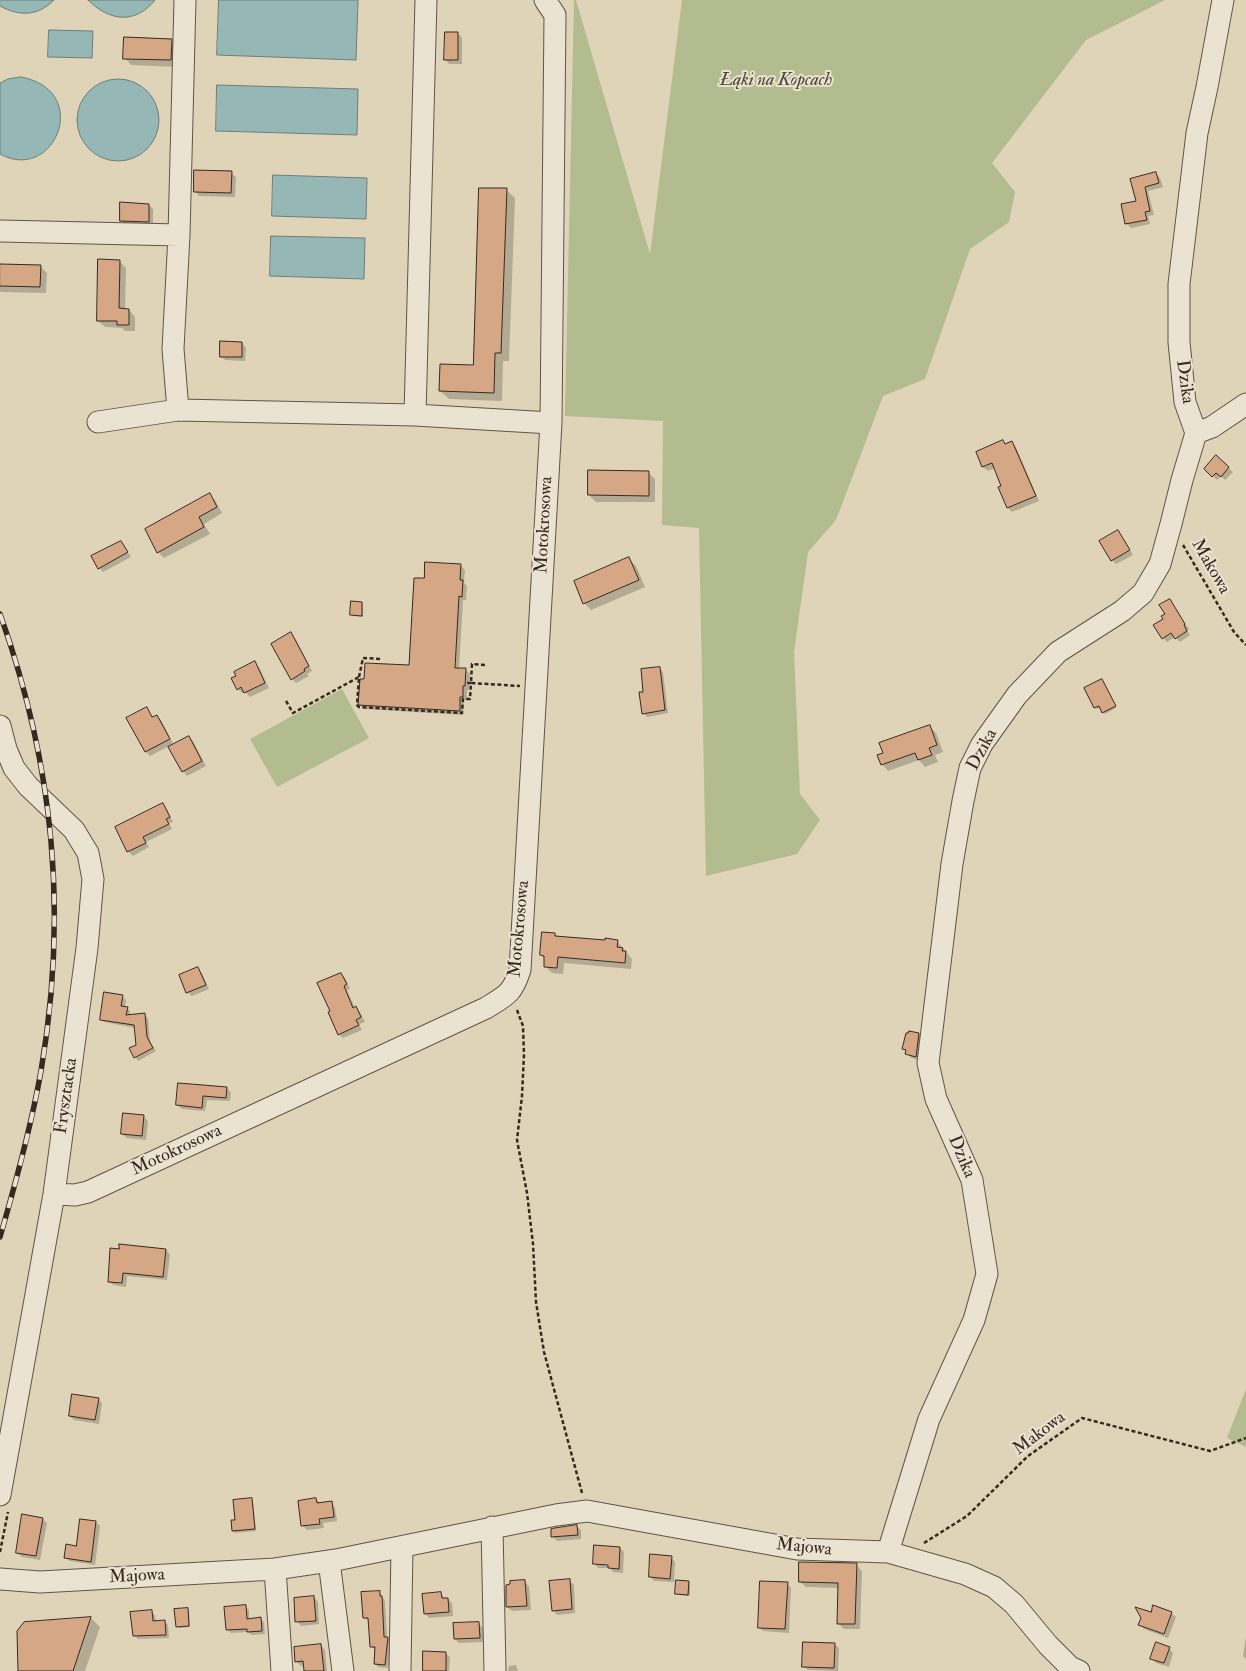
<!DOCTYPE html>
<meta charset="utf-8">
<style>
body{margin:0}
canvas{display:block;background:#dfd4b8}
</style>
<canvas width="1246" height="1671"></canvas>
<script>
const ctx = document.querySelector('canvas').getContext('2d');
ctx.lineJoin = 'round';
function fillPath(path, color) {
  ctx.fillStyle = color;
  ctx.fill(path, 'evenodd');
}
function strokePath(path, color, width, dash) {
  ctx.strokeStyle = color;
  ctx.lineWidth = width;
  ctx.lineCap = dash ? 'butt' : 'round';
  ctx.setLineDash(dash || []);
  ctx.stroke(path);
}
function drawText(font, color, halo, rows, align = 'center') {
  ctx.font = font + ' "IM FELL Double Pica",serif';
  ctx.lineWidth = 4;
  ctx.setLineDash([]);
  ctx.textBaseline = 'middle';
  ctx.strokeStyle = halo;
  ctx.fillStyle = color;
  for (const [text, x, y, turn = 0] of rows) {
    ctx.save();
    ctx.translate(x, y);
    ctx.rotate((+turn || 0) * Math.PI / 180);
    ctx.textAlign = isNaN(turn) ? turn : align;
    if (halo) ctx.strokeText(text, 0, 0);
    ctx.fillText(text, 0, 0);
    ctx.restore();
  }
}
fillPath(new Path2D(`
 M574,0H576L650,254L682,0H1165L1086,40L992,163L1015,192L1009,222L970,249L925,379L883,396L836,520L808,552L794,652L800,794L820,820L797,854L706,876L699,528L662,525L663,421L565,416Z
 M342,689L369,738L277,787L250,739Z
 M1246,1389V1447L1227,1438Z`), '#b2bc8e');
const water = new Path2D(`
 M0,0H54C38,16 20,17 0,6Z
 M88,0H155C135,25 109,21 88,0Z
 M219,0H358L356,60L217,55Z
 M49,30L93,31L92,58L48,57Z
 M21,77C93,90 55,184 0,154V83L8,79Z
 M77 120a41 41 0 1 1 82 0a41 41 0 1 1-82 0Z
 M217,85L358,89L357,135L216,131Z
 M273,175L367,178L366,219L272,216Z
 M271,236L365,238L364,279L270,276Z`);
fillPath(water, '#95b7b6');
strokePath(water, '#6f7e7a', 1);
fillPath(new Path2D(`
 M458,33L462,38V64H449L445,59Z
 M171,40L178,47L177,67L131,65L125,58Z
 M231,173L236,177L235,197L199,196L195,191Z
 M1156,173L1160,178L1163,187L1148,191L1154,215L1148,216L1150,224L1131,228L1127,224L1123,205L1138,202L1132,180Z
 M506,190L515,198L509,361H503L502,401L449,399L440,391L474,366Z
 M149,205L153,209V226L125,225L121,221Z
 M119,261L126,268L125,310H129L135,317V331H125L122,328L105,327L98,321Z
 M0,265L40,266L47,273L46,293L0,292Z
 M242,343L246,348L245,361L225,360L221,356Z
 M1003,441L1006,445L1012,443L1016,447L1039,501L1012,512L1008,508L1000,488L1003,486L995,468L988,471L983,467L977,452Z
 M1216,457L1233,472L1225,480L1221,476L1217,480L1205,469Z
 M648,473L655,479V502H596L589,495Z
 M209,494L215,500L222,513L204,524L210,534L164,558L158,552Z
 M1118,531L1133,555L1116,564L1112,560Z
 M121,542L131,557L103,572L99,568Z
 M629,559L636,566L645,587L591,610L584,603Z
 M460,565L465,570L464,583L467,586L466,600H463L459,669L466,670L470,674L469,690H467V700H464L463,715L364,709L360,705L410,666L426,580Z
 M1169,600L1189,629L1187,630L1190,635L1180,642L1175,637L1167,642L1163,638L1165,619Z
 M362,603L363,605V617L353,616L352,615Z
 M290,634L295,638L312,671L307,674L309,676L296,683L292,679Z
 M254,663L259,667L269,688L250,697L245,692L242,693L238,689Z
 M659,668L663,672L668,713L647,717L643,713L644,693Z
 M1102,681L1116,708L1105,714L1101,708L1097,709L1095,708L1086,689Z
 M147,709L153,718L156,716L161,720L174,745L188,737L193,741L206,766L187,776L183,771L169,746L150,756L146,752Z
 M929,726L936,733L943,752L935,755L938,762L925,767L919,760L888,771L882,764L884,753Z
 M163,805L167,809L173,822L169,823L172,829L146,842L149,847L133,856L128,851L116,828Z
 M555,934L558,938L606,942L617,941L632,959L631,969L564,963L563,974L552,973L545,966V959L541,955Z
 M198,969L202,973L209,989L192,996L187,992Z
 M341,974L345,978L350,989L347,990L355,1008L360,1012L365,1022L359,1024L362,1030L343,1038L339,1034L332,1012Z
 M123,997L126,1000L125,1008L130,1011V1016L144,1015L148,1018L150,1041L156,1051L138,1061L131,1049L137,1045L135,1028L104,1022L101,1019Z
 M918,1034L923,1038L920,1060L911,1058L904,1049Z
 M179,1084L227,1088L231,1093L230,1101L207,1100L205,1111L182,1109L177,1105Z
 M144,1117L148,1121L146,1140L127,1138L122,1134Z
 M111,1249L166,1250L170,1254L167,1280L127,1276L126,1287L113,1285L109,1281Z
 M98,1399L102,1403L99,1424L74,1420L70,1416Z
 M251,1499L253,1501L256,1531L235,1533L233,1531L236,1521Z
 M316,1499L321,1504L331,1503L335,1507L337,1521L323,1523L324,1528L307,1530L303,1526Z
 M42,1519L47,1523L40,1560L22,1557L17,1553Z
 M96,1522L100,1526L95,1565L70,1561L65,1557L77,1547Z
 M576,1526L581,1530V1539L557,1541L552,1536Z
 M620,1548L624,1552L623,1573L613,1572L610,1568H598L594,1563Z
 M671,1558L675,1562L674,1582L654,1581L650,1576Z
 M856,1565L862,1571L860,1629H844L838,1623L839,1588L806,1587L800,1582Z
 M570,1581L574,1585L575,1613L557,1615L553,1610Z
 M524,1582L529,1586L531,1610L512,1611L507,1607Z
 M689,1582L690,1584V1596L678,1595L677,1594Z
 M787,1584L791,1588L789,1633L763,1631L759,1627Z
 M379,1592L385,1601L387,1637L391,1641L388,1668L378,1667L375,1664L376,1650L371,1647L370,1621L364,1618Z
 M441,1594L445,1599H448L452,1603L453,1616L429,1618L425,1613Z
 M314,1597L318,1602L319,1624L301,1626L297,1621Z
 M245,1607L249,1610V1620L260,1619L264,1622L265,1634L252,1635L248,1632L231,1633L228,1630Z
 M187,1609L189,1611L190,1627L179,1628L177,1626Z
 M151,1612L155,1615L156,1622L164,1621L168,1625L169,1638L138,1639L134,1635Z
 M1171,1613L1176,1617L1168,1638L1144,1629L1140,1625Z
 M91,1618L100,1627L85,1671H19L25,1623Z
 M479,1624L483,1628L484,1642L459,1643L455,1639Z
 M1246,1637V1659L1243,1656Z
 M834,1644L839,1648L838,1671L808,1670L804,1666Z
 M321,1646L325,1650L327,1671H305L304,1665L301,1666L296,1661Z
 M1169,1648L1173,1653L1169,1667L1156,1663L1152,1658Z
 M445,1653L450,1657L449,1671H424Z
 M516,1665L518,1671H508L509,1666Z`), '#0003');
const building = new Path2D(`
 M445,32H458V60H444Z
 M124,37L172,39L171,60L123,59Z
 M194,170L232,171L231,193L194,192Z
 M1156,172L1159,183L1145,187L1150,211L1145,212L1147,220L1125,224L1121,204L1136,201L1130,179Z
 M479,188H507L501,353H495L494,393L439,391L440,364L473,365Z
 M120,202L149,204V222L120,221Z
 M98,259L120,260L119,308L129,309V325H117V321H97Z
 M0,264L41,265L40,287L0,286Z
 M220,341L242,342V357H220Z
 M1003,440L1005,444L1012,441L1036,496L1007,508L998,487L1001,486L992,463L982,467L976,452Z
 M1216,455L1229,467L1221,477L1216,473L1212,477L1204,469Z
 M588,470L649,471V496L588,495Z
 M210,493L217,507L199,517L204,527L157,553L145,529Z
 M1118,530L1130,550L1111,561L1099,541Z
 M121,541L128,552L98,569L91,556Z
 M629,557L639,580L583,604L574,581Z
 M425,562L461,564L460,580H463L462,597L459,596L455,668H466L465,686H463V697H460V711L358,705L360,679H364L365,663L409,665L414,578H424Z
 M1170,599L1185,624L1184,625L1187,631L1175,639L1171,633L1162,639L1153,625L1163,619L1161,616L1165,614L1159,605Z
 M351,601L362,602V616L350,615Z
 M291,632L309,666L304,669L305,671L291,680L271,644Z
 M255,661L265,683L244,693L241,687L237,690L231,678L236,676L234,672Z
 M660,667L665,710L642,714L639,692H643L641,669Z
 M1102,679L1116,706L1102,713L1099,706L1094,708L1084,688Z
 M147,707L152,717L157,715L170,739L145,752L126,718Z
 M930,725L937,745L929,748L932,755L918,760L915,753L881,765L877,755L883,753L879,743Z
 M189,736L202,761L182,772L168,747Z
 M163,803L170,817L166,819L169,824L143,837L146,843L127,852L115,827Z
 M542,932L555,933V936L605,940V938L618,940L617,947L623,948L622,951H626L625,963L558,957L557,968L544,967V956L540,955Z
 M198,967L206,985L186,993L179,975Z
 M341,973L347,984L344,986L353,1008L356,1006L361,1017L356,1020L359,1025L338,1035L328,1012L330,1011L317,983Z
 M104,992L123,995L121,1006L128,1007L126,1015L145,1013L147,1037L153,1048L134,1058L129,1048L136,1045L134,1025L100,1020Z
 M909,1031L919,1033L916,1057L905,1054L906,1050L902,1049L906,1033H908Z
 M178,1083L227,1087L226,1098L203,1096L202,1108L176,1105Z
 M123,1113L144,1115L142,1136L121,1134Z
 M119,1244L166,1249L163,1277L123,1273L122,1283L108,1282L110,1248L119,1249Z
 M72,1394L99,1398L95,1420L69,1416Z
 M252,1498L255,1529L232,1531L231,1520H235L233,1500Z
 M316,1498L317,1503L332,1501L334,1517L319,1519L320,1524L301,1526L298,1501Z
 M22,1514L43,1518L36,1556L16,1553Z
 M80,1519L96,1521L91,1562L64,1558L66,1544L76,1546Z
 M577,1525L578,1535L551,1537V1529Z
 M594,1545L620,1547L619,1569L608,1568V1565L593,1564Z
 M650,1554L672,1556L670,1579L649,1577Z
 M799,1562L857,1563L855,1624H837L838,1583L799,1582Z
 M570,1579L572,1609L552,1611L549,1581Z
 M525,1580L527,1606L506,1607V1585L510,1584V1581Z
 M676,1580L689,1581L688,1595L675,1594Z
 M760,1581L788,1582L785,1629L758,1628Z
 M380,1591V1596H382L384,1637H388L385,1665L374,1664L375,1647H370L368,1618H363L361,1592Z
 M441,1592L442,1598H448L449,1612L424,1614L422,1594Z
 M314,1596L316,1621L295,1622L294,1598Z
 M246,1605L247,1619L261,1617L262,1631L247,1632V1629L226,1630L224,1607Z
 M1153,1605L1172,1612L1164,1634L1138,1625L1141,1618L1135,1607L1151,1612Z
 M188,1608L189,1626L176,1627L174,1609Z
 M152,1610L153,1621L165,1620L166,1635L133,1636L130,1612Z
 M91,1617L73,1671H18L17,1631L24,1622Z
 M479,1622L480,1638L454,1639L453,1623Z
 M803,1642L835,1643L834,1668L802,1667Z
 M1156,1642L1170,1647L1164,1663L1150,1659Z
 M321,1644L324,1671H304L303,1661L295,1662L294,1647Z
 M423,1651L446,1652V1671H423Z`);
fillPath(building, '#d6a784');
strokePath(building, '#372921', 1);
const minor = new Path2D(`
 M0,231L179,235
 M178,410L173,349L179,235L185,0
 M415,415L426,0
 M98,422L178,410L415,415L551,423
 M1196,433L1212,427L1246,404
 M0,726L6,749L14,768L28,786L74,830L88,853L93,879L87,948L54,1194L0,1495
 M54,1194L75,1195L88,1192L486,1008C507,995 512,994 520,970L551,423L555,15L545,0
 M492,1527L495,1671
 M888,1552L929,1419L974,1320L987,1274L972,1180L936,1099L928,1063L952,864L963,801L970,768L982,744L1017,695L1058,652L1122,611L1143,593L1160,564L1171,524L1182,480L1196,433L1185,402L1179,342V284L1197,133L1207,87L1223,0
 M329,1561L343,1671
 M275,1569L282,1671
 M0,1579L40,1582L275,1569L336,1560L556,1515L587,1511L797,1549L888,1552L965,1574L994,1587L1014,1604L1048,1645L1070,1667L1079,1671
 M400,1671L402,1547`);
strokePath(minor, '#615447', 23);
strokePath(new Path2D(`
 M1183,545L1234,632L1246,645
 M485,665L472,664L471,683L520,686
 M359,677L363,658L381,659
 M286,701L293,713L359,677L357,705L359,707L462,713L463,699H470L471,683H466
 M517,1010L523,1026L524,1054L522,1096L517,1140L527,1193L533,1244L536,1302L544,1352L582,1493
 M924,1543L967,1516L1028,1456L1082,1418L1210,1451L1246,1438
 M0,1552L8,1512`), '#372921', 2.5, [4, 2.5]);
strokePath(minor, '#eae3d1', 21);
const rail = new Path2D(`
 M0,614C54,765 68,913 41,1071C31,1127 16,1182 0,1237`);
strokePath(rail, '#372921', 5.5);
strokePath(rail, '#eae3d1', 4, [11]);
drawText('italic 18px', '#504637', '#eae3d1', [
 ["Łąki na Kopcach",776,81]
]);
drawText('18px', '#372921', '#eae3d1', [
 ["Dzika",1184,382,82],
 ["Motokrosowa",545,525,-87],
 ["Makowa",1210,567,60],
 ["Dzika",983,750,-62],
 ["Motokrosowa",520,929,-85],
 ["Frysztacka",67,1096,-82],
 ["Motokrosowa",177,1151,-25],
 ["Dzika",961,1157,67],
 ["Makowa",1040,1434,-37],
 ["Majowa",804,1548,6],
 ["Majowa",137,1577,-3]
]);
</script>
